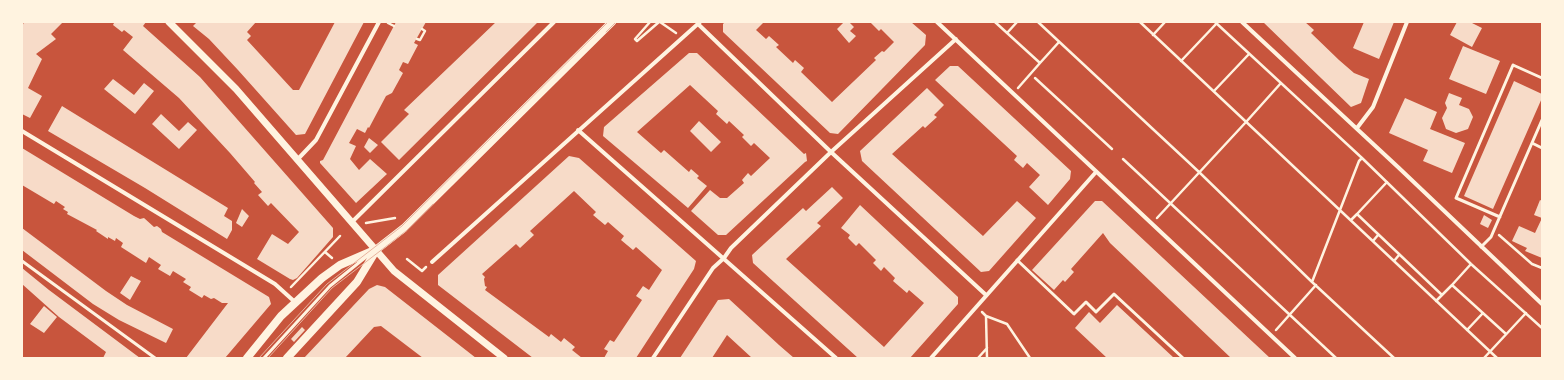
<!DOCTYPE html>
<style>
body{margin:0}
#map{position:relative;width:1564px;height:380px;overflow:hidden;background:#c8553d;font-family:"IBM Plex Sans",sans-serif}
canvas{display:block}
.frame{position:absolute;inset:0;border:23px solid #fff3e0;pointer-events:none}
</style>
<div id="map">
<canvas width="1564" height="380"></canvas>
<div class="frame"></div>
</div>
<script>
const ctx = document.querySelector('canvas').getContext('2d');
ctx.lineJoin = 'round';
function fillPath(path, color) {
  ctx.fillStyle = color;
  ctx.fill(path, 'evenodd');
}
function strokePath(path, color, width, dash) {
  ctx.strokeStyle = color;
  ctx.lineWidth = width;
  ctx.lineCap = dash ? 'butt' : 'round';
  ctx.setLineDash(dash || []);
  ctx.stroke(path);
}
fillPath(new Path2D(`
 M24,22H63L51,34L56,39L36,54L42,59L28,88L42,96L30,118L22,114V27Z
 M113,22H146L143,26L200,77L333,228V237L297,278L293,280L290,279L257,259L272,234L288,244L299,232L271,203L268,206L258,195L262,192L254,183L255,182L230,153L179,98L123,50L133,37L124,30L122,32L113,25L114,23Z
 M197,22H256L247,32L251,36L247,40L293,90H299L335,22H364L305,134L296,135L238,70L209,39L193,26Z
 M396,22H426L414,43L418,45L408,64L403,62L399,70L403,73L392,93L386,96L369,128L368,127L365,133L357,129L349,143L356,146L350,159L359,170L370,159L387,174L356,203L320,163V161L323,160Z
 M496,22H538L399,160L381,142L409,114L404,110Z
 M725,22H764L756,30L766,39L769,36L779,45L776,47L793,63L795,60L804,68L801,72L832,102L876,60L874,58L882,51L884,52L894,42L881,29L879,31L870,22H911L926,35L925,45L838,134L830,133L723,32V24Z
 M844,22H849L854,27L850,31L856,36L849,43L837,29Z
 M1263,22H1305L1314,30L1311,33L1339,60L1354,73L1369,79L1361,103L1351,107Z
 M1364,22H1394L1379,59L1353,48Z
 M1457,22H1470L1482,28L1472,47L1450,35Z
 M1463,46L1500,61L1486,94L1449,79Z
 M689,53H697L804,154L806,153L807,161L805,162L726,235H718L691,211L710,190L720,198H727L744,183L742,180L748,173L751,176L770,158L754,143L751,146L742,137L744,135L729,121L727,124L716,114L718,111L690,85L637,132L661,153L664,150L689,172L691,169L699,176L697,178L707,186L688,208L603,136L604,127Z
 M950,66H958L1071,171L1070,179L1048,205L1029,187L1040,175L1027,163L1023,168L1014,160L1017,156L935,80Z
 M113,79L134,95L144,83L154,91L135,114L104,89Z
 M1514,81L1542,94V98L1493,209L1464,196Z
 M927,88L944,105L934,115L937,117L925,128L923,126L892,154L983,236L1017,201L1036,218L989,271L981,272L862,161L860,151Z
 M1449,93L1462,98L1459,105L1469,109L1473,117L1468,129L1456,133L1446,129L1442,118L1447,108L1445,103Z
 M1405,98L1437,112L1430,129L1465,143L1452,173L1423,161L1428,150L1389,133Z
 M62,106L228,208L224,216L232,221V230L227,239L145,188L48,131Z
 M161,114L179,131L188,122L197,130L179,149L152,124Z
 M699,121L721,142L711,152L690,131Z
 M369,138L378,145L370,153L364,147Z
 M22,148L134,216L140,219L144,218L154,227L157,226L161,229L162,232L269,297L271,304L225,358H186L228,303H222L214,298L211,299L204,295L202,298L189,290L191,287L183,282L186,279L173,271L170,276L158,269L161,265L149,257L146,263L121,247L123,243L116,238L115,241L108,237V239L96,231L97,230L67,214L68,212L63,209L65,207L56,201L54,204L22,185Z
 M569,156L579,158L696,261L694,269L636,358H604L608,351L604,349L610,340L614,342L642,300L636,296L643,286L649,290L662,270L636,247L633,250L621,240L624,236L608,222L605,225L593,215L596,212L574,191L530,231L534,235L520,248L516,244L482,274L485,277L484,279L485,286L487,287L485,290L549,337L551,334L561,342L564,338L575,347L572,350L582,358H533L438,285V275Z
 M832,187L843,198L817,223L821,226L786,259L884,347L924,303L909,290L907,293L893,281L895,278L884,267L881,271L873,263L876,260L859,243L856,246L848,238L850,235L841,228L860,205L958,297V304L910,358H858L753,263L752,255L803,208L806,211Z
 M1540,200L1542,201V258L1525,251L1527,248L1512,241L1519,226L1535,233L1542,218L1534,215Z
 M1095,201H1102L1270,358H1231L1110,243L1103,233L1071,269L1074,272L1065,282L1063,280L1054,290L1032,270Z
 M242,209L249,216L242,227L236,223Z
 M1484,215L1492,220L1488,228L1480,224Z
 M22,228L106,291L127,305L173,329L166,343L119,320L93,304L22,250Z
 M22,268L49,290L140,358H103L106,352L59,317L22,284Z
 M131,276L141,281L130,300L120,293Z
 M377,285L385,287L476,358H423L381,326L374,327L345,358H304L369,289Z
 M729,299L779,345L794,358H752L727,335L712,358H680L718,300Z
 M1117,305L1174,358H1107L1075,328L1089,312L1100,323Z
 M44,306L57,317L44,333L30,324Z
 M302,327L305,330L294,342L291,339Z`), '#f7dbc8');
strokePath(new Path2D(`
 M650,22L635,39L637,41L659,22
 M660,22L676,33
 M995,22L1040,63L1059,42
 M1038,22L1199,172L1312,282L1394,358
 M1140,22L1497,358
 M1215,22L1362,158L1471,264L1542,328
 M388,23L394,26
 M1007,33L1017,22
 M1153,35L1165,22
 M417,39L420,40L425,31L422,29
 M1181,61L1217,23
 M1035,78L1112,149
 M1018,88L1040,63
 M1214,91L1249,54
 M1123,159L1336,358
 M1387,182L1357,214L1442,295
 M1157,218L1246,122L1281,83
 M1351,220L1357,214
 M366,223L395,218
 M1499,235L1532,264L1542,268
 M1373,241L1378,235
 M325,252L332,258
 M407,259L422,271L426,267
 M1394,261L1399,255
 M1471,264L1452,285L1506,334
 M1312,282L1359,161L1362,158
 M291,287L340,236
 M1436,301L1452,285
 M982,312L986,316L1007,324L1030,358
 M986,316L987,358
 M1276,330L1316,285
 M1467,330L1483,313
 M978,358L987,348
 M1484,358L1526,313`), '#fff3e0', 2.5);
strokePath(new Path2D(`
 M1532,143L1542,148
 M1500,217L1456,198L1513,65L1542,78
 M1481,247L1491,237L1494,230L1542,120
 M1017,260L1074,314L1086,302L1096,312L1114,294L1183,358
 M22,261L155,358
 M264,358L330,286L366,257`), '#fff3e0', 3);
strokePath(new Path2D(`
 M937,22L1295,358
 M1242,22L1399,168L1542,304
 M698,24L831,152L986,295
 M1357,128L1373,107L1407,22
 M578,130L836,358
 M22,131L275,284L296,303
 M297,160L316,140L379,22
 M352,222L554,22
 M432,262L700,22
 M653,358L713,268L724,258L731,248L831,152L956,39
 M931,358L1096,172`), '#fff3e0', 4);
strokePath(new Path2D(`
 M169,22L236,89L394,271L504,358`), '#fff3e0', 7);
strokePath(new Path2D(`
 M247,358L281,316L322,278L340,265L377,249L404,228L612,22
 M287,358L357,282L377,249`), '#fff3e0', 8);
strokePath(new Path2D(`
 M606,32L616,22
 M259,358L327,284L402,226L608,22
 M268,358L332,288L406,231L433,204`), '#e9b49f', 1);
</script>
